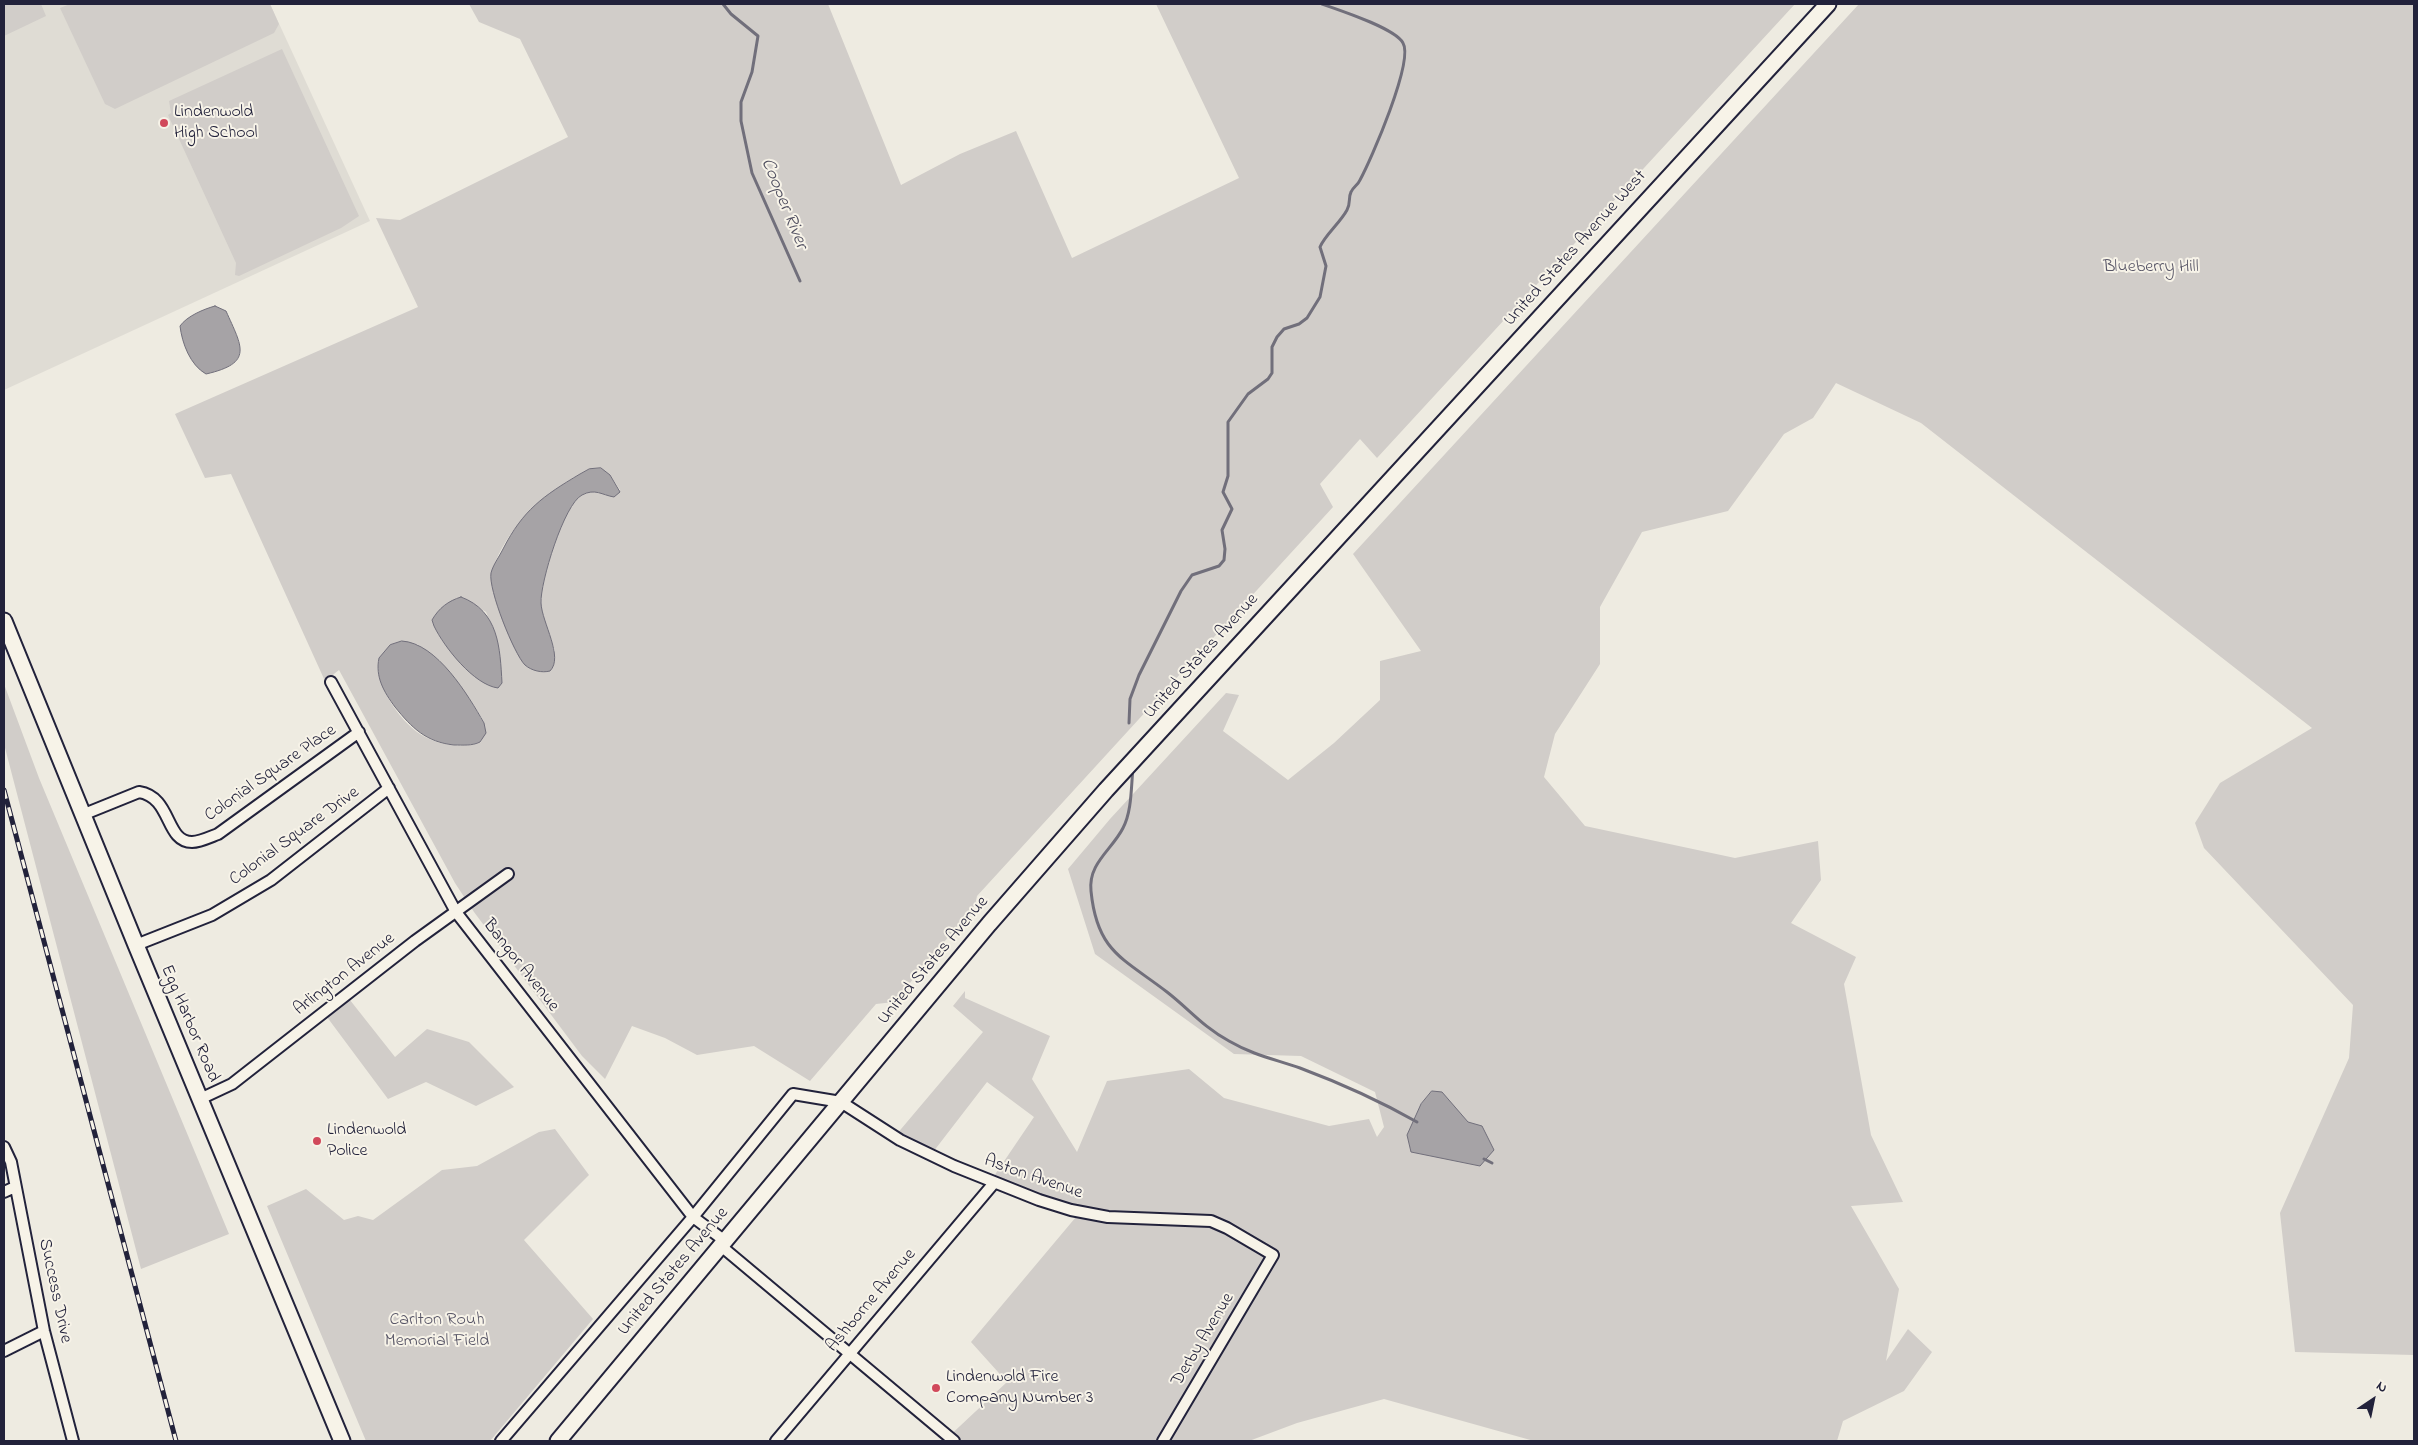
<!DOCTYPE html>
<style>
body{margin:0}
#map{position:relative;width:2418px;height:1445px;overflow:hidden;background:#eeebe1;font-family:"Indie Flower",sans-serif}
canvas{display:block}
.frame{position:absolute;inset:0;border:5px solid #22223b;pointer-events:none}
.north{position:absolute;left:2348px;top:1375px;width:50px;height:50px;-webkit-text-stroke:4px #f7f3e8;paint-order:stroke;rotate:34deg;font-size:14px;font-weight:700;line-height:20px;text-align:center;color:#22223b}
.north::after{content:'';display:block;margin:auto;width:18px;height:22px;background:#22223b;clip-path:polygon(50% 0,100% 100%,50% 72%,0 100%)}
</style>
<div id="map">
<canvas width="2418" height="1445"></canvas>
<div class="frame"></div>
<div class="north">N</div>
</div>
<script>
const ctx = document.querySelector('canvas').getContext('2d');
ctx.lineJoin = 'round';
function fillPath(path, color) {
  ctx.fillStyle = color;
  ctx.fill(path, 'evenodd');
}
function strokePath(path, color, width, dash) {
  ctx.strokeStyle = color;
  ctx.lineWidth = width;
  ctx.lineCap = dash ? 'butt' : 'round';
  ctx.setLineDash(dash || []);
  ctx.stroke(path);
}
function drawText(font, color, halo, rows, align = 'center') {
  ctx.font = font + ' "Indie Flower",sans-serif';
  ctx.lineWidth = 4;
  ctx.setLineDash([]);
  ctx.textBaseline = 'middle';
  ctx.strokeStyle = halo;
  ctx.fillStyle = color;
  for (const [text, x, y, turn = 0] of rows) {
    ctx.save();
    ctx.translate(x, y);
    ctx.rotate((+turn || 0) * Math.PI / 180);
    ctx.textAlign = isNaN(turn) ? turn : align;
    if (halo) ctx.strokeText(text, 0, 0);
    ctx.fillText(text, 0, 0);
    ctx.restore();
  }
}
fillPath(new Path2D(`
 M4,4H270L370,221L4,390Z`), '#dfdcd4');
fillPath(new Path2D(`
 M4,4H41L46,16L4,36Z
 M70,4H270L279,24L274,33L115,109L105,104L60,8Z
 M469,4H828L901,185L960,154L1016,131L1072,258L1239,178L1156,4H1795L1377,458L1360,439L1320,484L1333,507L977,896L975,905L894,1002L876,1004L810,1081L754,1046L697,1055L665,1038L632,1026L605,1079L582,1056L474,912L455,883L339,670L325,681L231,474L205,478L175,414L418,307L376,218L400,220L568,137L520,39L479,22ZM589,469L610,475L620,490L614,496C603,496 597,489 585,493C580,495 576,498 573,502C561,517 541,581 540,600C540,619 550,634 555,651L525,664L505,623L491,573C508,524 544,493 589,469ZM461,597L486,612L490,622L465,668L443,642L432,620L447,603ZM417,644L438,659L481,717L484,723L481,742C463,749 436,745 420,734C399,720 374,684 379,658Z
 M1859,4H2414V1355L2295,1352L2280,1213L2349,1058L2353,1005L2204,848L2195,823L2220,783L2312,728L1921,423L1836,383L1813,418L1784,434L1728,511L1642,532L1600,607V664L1555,734L1544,777L1585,826L1735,858L1818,841L1821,880L1791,923L1856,957L1844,984L1871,1135L1903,1202L1851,1206L1899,1289L1886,1361L1908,1329L1932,1352L1904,1391L1843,1421L1837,1441H1534L1384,1399L1297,1423L1249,1441H944L1007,1382L971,1342L1081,1211L990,1182L1034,1117L987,1082L930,1156L896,1135L983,1032L953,1006L965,991V998L1050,1036L1032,1079L1077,1152L1107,1081L1189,1069L1224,1098L1329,1126L1369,1119L1377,1137L1384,1127L1375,1092L1301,1056L1234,1054L1095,954L1068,869L1110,819L1226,693L1239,695L1223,731L1288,780L1334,743L1380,700V661L1421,651L1353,554Z
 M282,49L359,216L341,228L239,276L235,275L236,263L168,115L171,113L169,101Z
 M4,684L39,778L229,1234L141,1269L4,744Z
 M346,995L395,1057L427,1029L469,1042L514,1087L476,1106L426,1082L388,1099L324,1013Z
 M555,1129L589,1175L524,1240L593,1319L490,1441H366L267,1206L306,1189L344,1220L358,1216L373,1220L442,1170L477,1166L539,1132Z`), '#d1cdc9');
const water = new Path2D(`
 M215,306L226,311C242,347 254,363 206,374C190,365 182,343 180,326C187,316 204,309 215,306Z
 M601,468L610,475L620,492L614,497C602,495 595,488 582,495C564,504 540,583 541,603C542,623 564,657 550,671C542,673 532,671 525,665C514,654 488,589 491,573C493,565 499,557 503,549C523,510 543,496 580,474L589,469Z
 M461,597C499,611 500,648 502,683L498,688C474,685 444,647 434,626L432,620C439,608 448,601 461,597Z
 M402,641C437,643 468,695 484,723L486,733L480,742C472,746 463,745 454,745C426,742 412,728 395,707C384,692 375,677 379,658L390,645Z
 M1432,1091L1442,1092L1468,1122L1482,1126L1494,1150L1480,1166L1411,1152L1407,1135L1421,1104Z`);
fillPath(water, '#a6a3a6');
strokePath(water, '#716f7b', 1);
strokePath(new Path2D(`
 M723,4L731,14L758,36L752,72L741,102V121L752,173L800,281
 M1129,723L1130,699L1139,675L1181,591L1192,575L1219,566L1224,560L1225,549L1222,530L1232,509L1223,492L1228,476V422L1248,394L1268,379L1272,373V347L1277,337L1284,329L1299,324L1307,318L1320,297L1326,266L1320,247C1325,235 1340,223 1347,210C1351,203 1348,198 1351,192C1353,187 1358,185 1360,180C1371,160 1414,61 1403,43C1395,28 1339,10 1322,4
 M1133,768C1131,787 1132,811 1123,828C1112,850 1088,863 1091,891C1097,952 1123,958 1167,992C1189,1009 1203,1027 1229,1041C1253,1055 1274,1059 1300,1068C1340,1083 1380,1101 1417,1122
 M1484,1159L1492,1163`), '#716f7b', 3);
const street = new Path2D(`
 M331,682L456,912L693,1217L725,1241
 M82,815L139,792C172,797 165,842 192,842C200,842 210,837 218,834L359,732
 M136,945L212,915L271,880L389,788
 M200,1099L232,1084L415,941L508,874
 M4,1147L11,1162L44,1331L73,1441
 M4,1192L15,1187
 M721,1246L954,1441
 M4,1351L44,1331
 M501,1441L693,1217L793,1094L841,1102L900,1140L954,1166L1039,1200L1071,1210L1108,1217L1211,1221L1227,1228L1273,1255L1163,1441
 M776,1441L994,1183`);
const secondary = new Path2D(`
 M4,621L136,945L342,1441
 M558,1441L989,924L1106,790L1828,4`);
strokePath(street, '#22223b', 14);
strokePath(secondary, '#22223b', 19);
strokePath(street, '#f7f3e8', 10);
strokePath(secondary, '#f7f3e8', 15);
const rail = new Path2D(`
 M4,790L176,1441`);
strokePath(rail, '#22223b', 5);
strokePath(rail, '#f7f3e8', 3, [9]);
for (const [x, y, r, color] of [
 [164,123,5,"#d1495b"],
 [317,1141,5,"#d1495b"],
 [936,1388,5,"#d1495b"]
]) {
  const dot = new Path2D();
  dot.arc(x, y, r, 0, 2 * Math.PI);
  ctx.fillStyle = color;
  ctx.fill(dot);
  strokePath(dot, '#f7f3e8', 2);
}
drawText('18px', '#22223b', '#f7f3e8', [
 ["Lindenwold",174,113],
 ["High School",174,134],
 ["Lindenwold",327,1131],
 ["Police",327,1152],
 ["Lindenwold Fire",946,1378],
 ["Company Number 3",946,1399]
], 'left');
drawText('18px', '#22223b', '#f7f3e8', [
 ["United States Avenue West",1576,249,-48],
 ["United States Avenue",1202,657,-48],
 ["Colonial Square Place",271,774,-35],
 ["Colonial Square Drive",295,837,-36],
 ["United States Avenue",934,961,-50],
 ["Bangor Avenue",520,966,52],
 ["Arlington Avenue",345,975,-38],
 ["Egg Harbor Road",189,1024,67],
 ["Aston Avenue",1033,1178,19],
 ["United States Avenue",674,1272,-50],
 ["Success Drive",54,1291,78],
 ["Ashborne Avenue",872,1301,-50],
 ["Derby Avenue",1204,1340,-59]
]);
drawText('18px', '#575566', '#f7f3e8', [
 ["Blueberry Hill",2151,268],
 ["Carlton Rouh",437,1321],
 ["Memorial Field",437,1342]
]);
drawText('italic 19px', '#504f60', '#f7f3e8', [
 ["Cooper River",783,204,68]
]);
</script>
